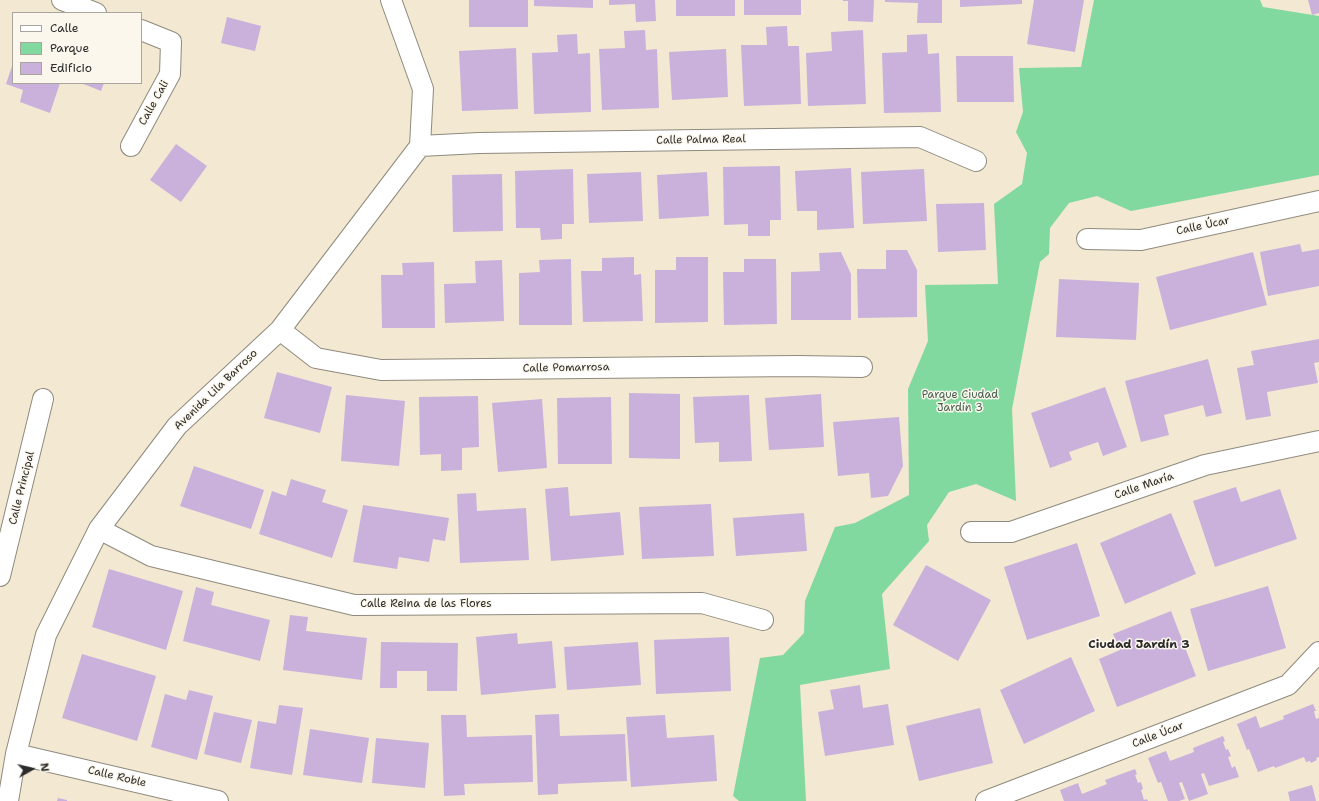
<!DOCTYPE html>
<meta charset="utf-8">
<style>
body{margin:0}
#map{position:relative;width:1319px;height:801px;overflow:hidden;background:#f3e8d1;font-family:"Shantell Sans",sans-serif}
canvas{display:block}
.legend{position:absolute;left:12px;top:12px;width:130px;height:72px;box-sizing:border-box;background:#fbf7ec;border:1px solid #a8a59f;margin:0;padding:5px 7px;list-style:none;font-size:12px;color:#2b2b2b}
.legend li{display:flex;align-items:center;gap:8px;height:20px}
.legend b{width:20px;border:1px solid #a8a59f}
.north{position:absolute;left:12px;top:749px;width:40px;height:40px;-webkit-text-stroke:3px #fbf7ec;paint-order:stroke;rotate:82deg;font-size:11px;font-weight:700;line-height:16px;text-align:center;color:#2b2b2b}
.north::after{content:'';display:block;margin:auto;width:14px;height:18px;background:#2b2b2b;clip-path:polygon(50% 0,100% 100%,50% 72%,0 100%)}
</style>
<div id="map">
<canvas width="1319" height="801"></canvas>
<ul class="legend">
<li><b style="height:5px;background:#fff"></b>Calle</li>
<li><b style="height:11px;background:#81d99f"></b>Parque</li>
<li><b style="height:11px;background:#c9b1dc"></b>Edificio</li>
</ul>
<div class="north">N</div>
</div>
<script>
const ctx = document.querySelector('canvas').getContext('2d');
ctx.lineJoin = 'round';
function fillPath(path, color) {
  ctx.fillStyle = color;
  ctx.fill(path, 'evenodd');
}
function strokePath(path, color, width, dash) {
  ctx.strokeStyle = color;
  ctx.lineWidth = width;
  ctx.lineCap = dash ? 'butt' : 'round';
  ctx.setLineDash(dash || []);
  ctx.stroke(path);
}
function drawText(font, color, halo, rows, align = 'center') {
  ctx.font = font + ' "Shantell Sans",sans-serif';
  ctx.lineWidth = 3;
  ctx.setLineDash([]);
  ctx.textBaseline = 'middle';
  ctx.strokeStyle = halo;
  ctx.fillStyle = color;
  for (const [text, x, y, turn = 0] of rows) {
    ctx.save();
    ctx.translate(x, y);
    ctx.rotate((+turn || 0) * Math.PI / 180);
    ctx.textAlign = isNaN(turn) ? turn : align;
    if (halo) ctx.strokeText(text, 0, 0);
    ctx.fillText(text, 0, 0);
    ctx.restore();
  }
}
fillPath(new Path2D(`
 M1094,0H1260L1263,7L1319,16V175L1131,211L1097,196L1069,203L1050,228L1049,254L1040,262L1012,409L1016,501L976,484L949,492L927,525L929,541L882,594L890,669L800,685L806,801H739L733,796L760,658L783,655L804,633L805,601L835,527L855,523L909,495L908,389L928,341L925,285L998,284L994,204L1022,184L1027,153L1016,132L1023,112L1019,68L1081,67Z`), '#81d99f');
fillPath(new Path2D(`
 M469,0H528V27H469Z
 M534,0H593V8L534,6Z
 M609,0H655L656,21L636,22L635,4L609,5Z
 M676,0H735V16H676Z
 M744,0H801V15H744Z
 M843,0H874L873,22L848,21V1H843Z
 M885,0H942V23H917L918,3L885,2Z
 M960,0H1022V4L960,7Z
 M1034,0H1084L1075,52L1027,44Z
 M1308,0H1319V13L1312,15Z
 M227,17L261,26L255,51L221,43Z
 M787,26L788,46H799L801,104L744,106L741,45H767L766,27Z
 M645,30L646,50L657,49L659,108L602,110L599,49L625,48L624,31Z
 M863,30L866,104L808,106L806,53L832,51L831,32Z
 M577,34L578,54L590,53L591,112L534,114L532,53L558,52L557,35Z
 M927,34L928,54L939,53L941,112L884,113L882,53L907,52V35Z
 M516,48L518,109L462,111L459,51Z
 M726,49L728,97L672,100L669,52Z
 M956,56H1013L1014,102H957Z
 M13,63V83H60L50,113L20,102L23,90L6,84Z
 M81,83H104L101,91Z
 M176,144L207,166L181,202L150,180Z
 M780,166L781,220H770V236H748V224L724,225L723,167Z
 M851,168L854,228L817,230V211H797L795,171Z
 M573,169L574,224H562V239L541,240L540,228H516L515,171Z
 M924,169L927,221L863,224L861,172Z
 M641,172L643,221L589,223L587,174Z
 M707,172L709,216L659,219L657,175Z
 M502,174L503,231L453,232L452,175Z
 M984,203L986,250L938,252L936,204Z
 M1300,244L1302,252L1319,249V286L1268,296L1260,252Z
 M886,250H907L917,270V317L858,318L857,269H886Z
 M841,252L851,274V320H791V272L820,271L819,253Z
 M1253,252L1267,305L1170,330L1156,277Z
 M634,257V275L641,274L643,321L583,322L581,271H602V258Z
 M676,257H708V322L655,323V270H676Z
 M571,259L572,325H519V273L540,272L539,260Z
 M744,259H776L777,324L724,325L723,272H744Z
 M502,260L504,321L445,323L444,284L476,283L475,261Z
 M434,262L435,328H382L381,275H403L402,263Z
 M1059,279L1139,283L1136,340L1056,337Z
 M1319,339V362L1314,363L1318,383L1267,392L1271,416L1246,420L1237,368L1254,365L1251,351Z
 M1208,359L1222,413L1206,417L1203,405L1164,415L1169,435L1141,442L1125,381Z
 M277,372L332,387L320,433L264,418Z
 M1105,387L1127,447L1103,456L1098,442L1069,452L1072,460L1050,468L1031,413Z
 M629,393L680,394V459L629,458Z
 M821,394L824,447L769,450L765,398Z
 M346,395L405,401L399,466L341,461Z
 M749,395L752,461L719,462V442L695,443L693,397Z
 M478,396L479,447L462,448V470L441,471V454L420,455L419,397Z
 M611,397L612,464H558L557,398Z
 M542,399L547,468L498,472L492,403Z
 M899,417L903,466L888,496L871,498L869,473L838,476L833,422Z
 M194,466L264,490L251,529L180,506Z
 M291,479L326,490L322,502L348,510L332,558L259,534L272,491L286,496Z
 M568,487L570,516L620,512L624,555L551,561L545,489Z
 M1236,487L1241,502L1280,489L1297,539L1215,567L1193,501Z
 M476,493L477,511L526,508L529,560L460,563L457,494Z
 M711,504L714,556L642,559L639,507Z
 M363,505L449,518L445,541L433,539L429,562L399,557L397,569L353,562Z
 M804,513L807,551L736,556L733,518Z
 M1171,513L1196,574L1125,604L1100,543Z
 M1077,543L1100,616L1027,640L1004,567Z
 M926,565L991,600L958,661L893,625Z
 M109,569L183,591L166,650L92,627Z
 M1268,586L1286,648L1208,671L1190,609Z
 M196,587L214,592L211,605L270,620L260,661L183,641Z
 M1171,611L1196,676L1117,707L1099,659L1120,650L1113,634Z
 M290,615L308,617L306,631L367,638L362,680L283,670Z
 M517,633L518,644L552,641L556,688L481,695L476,637Z
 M729,637L731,691L656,694L654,640Z
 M381,642L458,643L457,691H427V671H397V688H380Z
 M638,642L641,685L567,690L564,647Z
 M82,654L156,676L137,741L62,718Z
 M1071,657L1095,711L1024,744L1000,690Z
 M860,685L863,708L888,704L894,745L825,756L818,712L834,709L830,690Z
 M189,690L213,696L197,760L151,747L165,694L186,700Z
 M1313,704L1316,711H1314L1316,719L1319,718V757L1316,758L1317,760L1311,763L1310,761L1306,762L1304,757L1275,768L1274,766L1258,772L1249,749L1247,750L1237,724L1256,716L1260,728L1284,719L1283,716Z
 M279,705L303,708L292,775L250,768L258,721L276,724Z
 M980,708L993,763L919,781L906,726Z
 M214,712L252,720L241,763L204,754Z
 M559,714L560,736L625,734L627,781L558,784V794L538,795L535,715Z
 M441,715H466L467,737L532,735L533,782L464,784L465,795L444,796Z
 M665,715L667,738L714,735L717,781L631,787L626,717Z
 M310,729L369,738L362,783L303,775Z
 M1223,736L1225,741L1223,742L1226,750L1228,749L1231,756L1228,757L1232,768L1235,766L1239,777L1209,786L1204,773L1201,774L1208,794L1189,801L1182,782L1179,783L1185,799L1179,801H1168L1161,782L1158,783L1148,758L1166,751L1170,761L1194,752L1193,748Z
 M376,738L429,743L425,788L372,783Z
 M1135,769L1137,774L1135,775L1138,783L1141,782L1143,789L1141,790L1144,800L1147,799L1148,801H1064L1060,790L1078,783L1082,794L1107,784L1105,780Z
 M1312,785L1316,801H1290L1288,792Z
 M58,798L67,800V801H57Z`), '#c9b1dc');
const minor = new Path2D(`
 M62,0L96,13
 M131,146L170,74L171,42L141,30
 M420,146L479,143L920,137L976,161
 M1087,239L1141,240L1319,201
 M280,330L316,358L381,370L797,366L862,367
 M99,529L151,556L354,605L702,603L763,620
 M971,532H1011L1205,465L1319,441
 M0,576L43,399
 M16,754L218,801
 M8,801L16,754L46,635L99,529L177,426L280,330L420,146L423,89L391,0
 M986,801L1288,685L1319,652`);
strokePath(minor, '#8f8a7e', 22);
strokePath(minor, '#fff', 20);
drawText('11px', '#2b2b2b', '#fbf7ec', [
 ["Calle Cali",154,103,-61],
 ["Calle Palma Real",701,140,-1],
 ["Calle Úcar",1203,226,-12],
 ["Calle Pomarrosa",566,368,-1],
 ["Avenida Lila Barroso",216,390,-44],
 ["Calle María",1144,486,-19],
 ["Calle Principal",22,488,-76],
 ["Calle Reina de las Flores",426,604],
 ["Calle Úcar",1158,735,-21],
 ["Calle Roble",117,777,13]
]);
drawText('11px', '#455f4e', '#fbf7ec', [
 ["Parque Ciudad",960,395],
 ["Jardín 3",960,408]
]);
drawText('bold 12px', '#2b2b2b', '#fbf7ec', [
 ["Ciudad Jardín 3",1139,645]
]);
</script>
